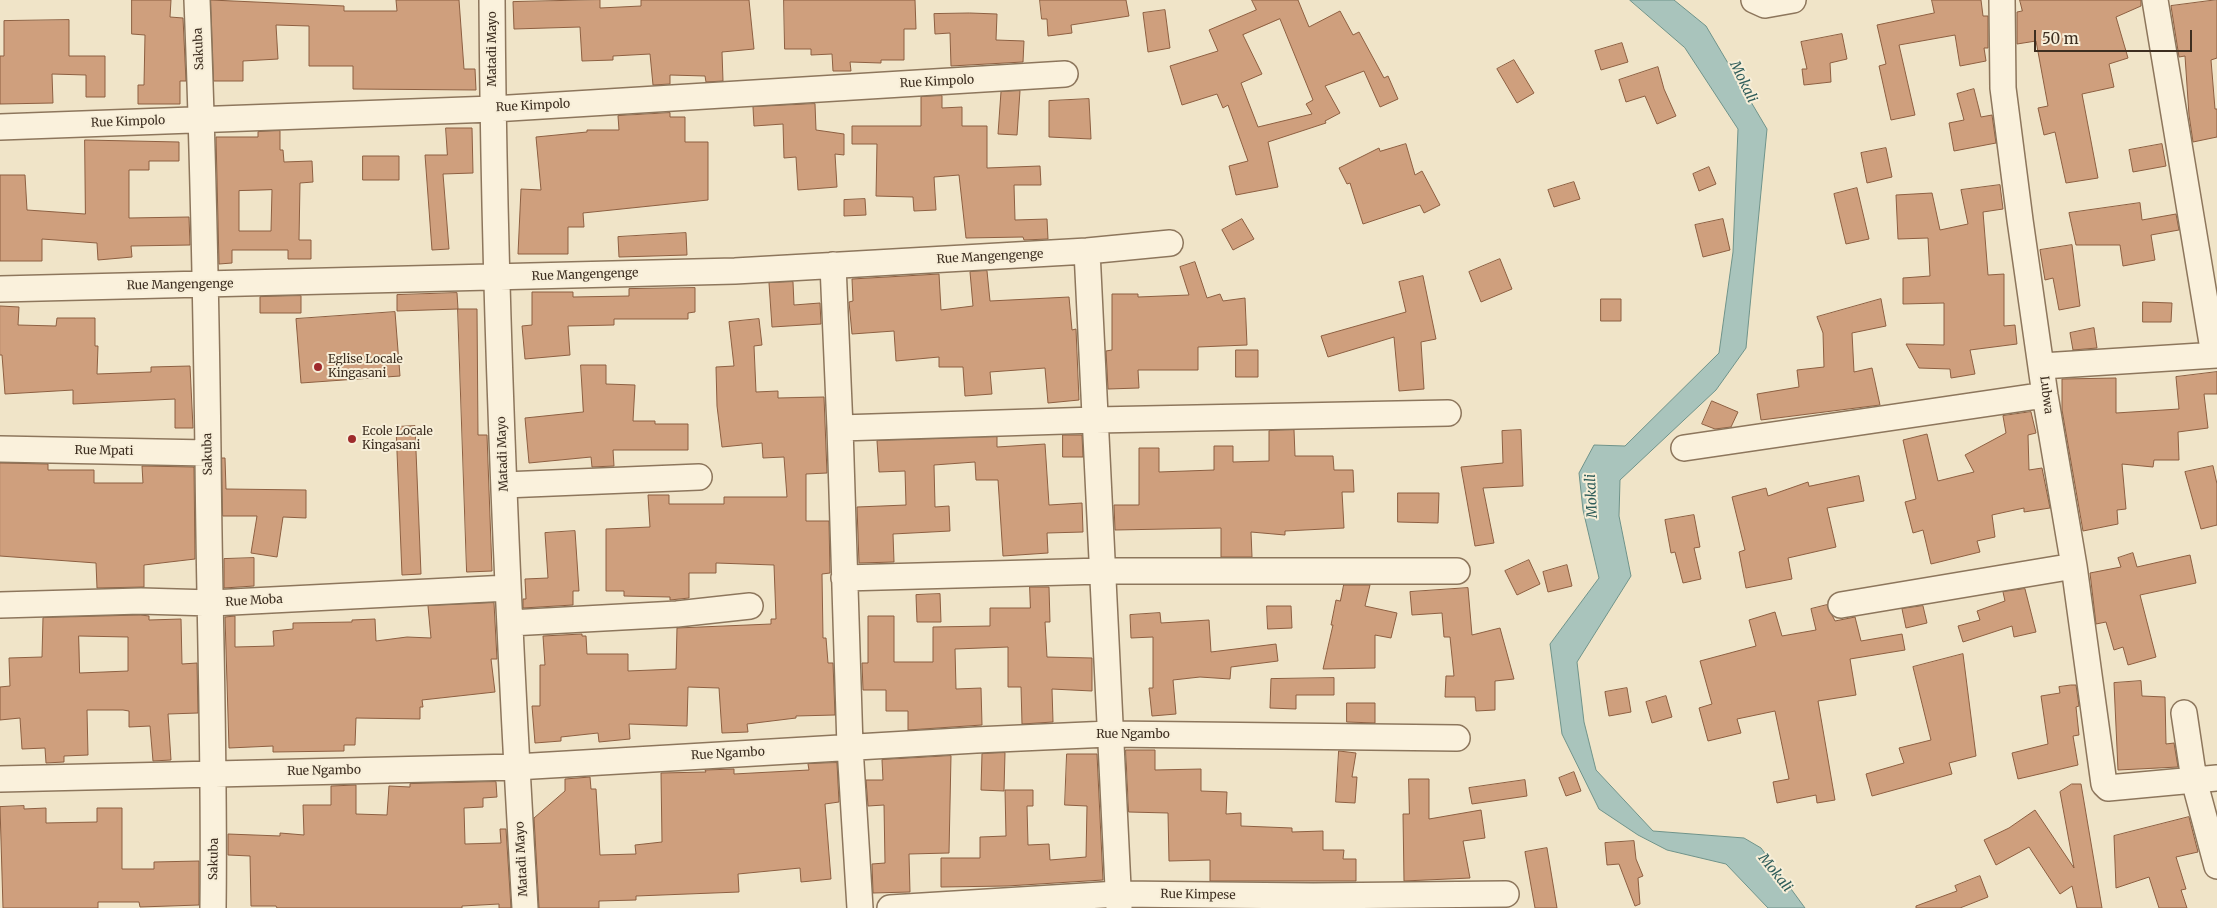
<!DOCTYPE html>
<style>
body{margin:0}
#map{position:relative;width:2217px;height:908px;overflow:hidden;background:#f0e4c8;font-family:Merriweather,serif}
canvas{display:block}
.scale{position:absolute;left:2034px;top:30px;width:158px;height:22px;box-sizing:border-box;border:2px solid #3d2e20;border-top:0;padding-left:6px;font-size:15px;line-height:18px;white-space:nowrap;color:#3d2e20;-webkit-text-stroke:4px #f7eed8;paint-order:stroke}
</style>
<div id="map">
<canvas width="2217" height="908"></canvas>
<div class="scale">50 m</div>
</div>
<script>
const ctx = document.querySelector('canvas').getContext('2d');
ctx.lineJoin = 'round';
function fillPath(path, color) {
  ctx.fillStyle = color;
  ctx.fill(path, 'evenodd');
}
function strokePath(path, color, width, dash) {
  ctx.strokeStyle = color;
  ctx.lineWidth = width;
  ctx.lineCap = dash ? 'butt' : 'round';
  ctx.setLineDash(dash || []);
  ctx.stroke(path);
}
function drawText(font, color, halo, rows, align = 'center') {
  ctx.font = font + ' Merriweather,serif';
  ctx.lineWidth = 4;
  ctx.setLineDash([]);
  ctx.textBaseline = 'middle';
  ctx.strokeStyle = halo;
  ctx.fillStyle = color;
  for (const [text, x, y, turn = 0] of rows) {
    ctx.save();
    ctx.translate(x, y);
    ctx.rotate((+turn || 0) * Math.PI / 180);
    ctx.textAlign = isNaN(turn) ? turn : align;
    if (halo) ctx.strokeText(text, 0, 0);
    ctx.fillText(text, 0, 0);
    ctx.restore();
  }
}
const water = new Path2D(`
 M1630,0H1674L1706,26L1767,129L1746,348L1716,390L1620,480L1619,516L1631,576L1577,662L1584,722L1596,770L1653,831L1744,838L1761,848L1805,908H1768L1726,864L1667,850L1638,835L1599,809L1562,734L1550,644L1599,578L1583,510L1579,473L1594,445L1625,446L1719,353L1733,252L1738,129L1685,48Z`);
fillPath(water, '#a9c4bc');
strokePath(water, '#6f938a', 1);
const building = new Path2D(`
 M132,0H171L170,17L183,18L186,81H180V104H138V85H144L145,35L132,34Z
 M211,0L344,6V11H397L396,0H459L464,69H475L476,90L353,89V66H309V26L276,25L278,59L243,61V81H214Z
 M600,0V8L641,6V0H749L754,49L722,52L723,81L706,82L705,76L670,75V84L653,85L650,54L613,56V60L582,61L580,27L514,29L513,2Z
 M784,0H915L916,29H904V60H881V63L850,62L851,71H833L832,54L811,55V49H785Z
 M1040,0H1126L1129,16L1071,25L1072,33L1048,36L1047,19H1042Z
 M1252,0H1298L1309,27L1340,11L1353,35L1359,32L1384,78L1388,76L1398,99L1380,107L1364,71L1325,86L1340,113L1325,121L1326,123L1268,142L1278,187L1236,195L1229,166L1248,161L1228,105L1223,108L1217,94L1182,105L1170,66L1218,51L1209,30L1256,10ZM1280,19L1313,100L1306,104L1312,114L1258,127L1241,83L1262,74L1243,35Z
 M1932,0H1981L1983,16H1988V48H1984L1986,61L1960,66L1955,35L1899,45L1915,115L1891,120L1879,66L1886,64L1877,25L1934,13Z
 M2020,0H2141V6L2116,17L2128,58L2109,64L2114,87L2082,94L2098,178L2066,183L2055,132L2044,135L2038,108L2048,106L2036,41L2017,44V12L2022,11Z
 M2217,0V58L2211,60L2215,109H2217V137L2193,142L2189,115L2185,56L2179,57L2171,6Z
 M1165,10L1170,48L1148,52L1143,13Z
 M970,13L997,14L996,40L1024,41L1023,62L951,66L950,33L935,34L934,14Z
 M69,20V56H105V97H86V75L52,74L53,103L0,104V56H4V21Z
 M1842,34L1847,59L1830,63L1831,82L1804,85L1802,69H1807L1801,42Z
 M1622,43L1628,62L1601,70L1595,51Z
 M1514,60L1534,93L1517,103L1497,69Z
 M1658,67L1664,89L1676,116L1657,124L1645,96L1626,102L1619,80Z
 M1974,89L1981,117L1992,115L1996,143L1954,151L1949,123L1964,120L1957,94Z
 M1020,91L1017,135L998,134L1001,92Z
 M942,96V108L962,107V126H987V168L1040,166L1041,185H1014L1015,220L1047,219L1048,239L1024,240L1023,237L966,238L959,175L934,177L936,210L914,211L913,197L876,196L877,144H852V126H921V97Z
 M1089,99L1091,139L1049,137V101Z
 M815,104L816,130L844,134V155L835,154L837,187L798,190L796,157L784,158L783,124L754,126L753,107Z
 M670,113V117H685V142H708V200L583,213L584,227H568V254H518L521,189L541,190L536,137L587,132V130H619L618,116Z
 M446,128H472L473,173L443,174L449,249L432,250L425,155H447Z
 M280,131V150H283L284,162L312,161L313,182L300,183L299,240H311V259H288V250H232V263L219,264L216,137H258V132ZM272,190L271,231H239V191Z
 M85,140L179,142V161H149V170H129V218L189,217L190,245L131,246L132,257L98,260L97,243L42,239V261H0V175H25L27,210L85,214Z
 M1406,144L1415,175L1422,171L1440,205L1424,213L1420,205L1363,224L1350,183L1347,184L1339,168L1379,148L1380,151Z
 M2162,144L2166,166L2133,172L2129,150Z
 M1886,148L1892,177L1867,183L1861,153Z
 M363,156H399V180H363Z
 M1709,167L1716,184L1699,191L1693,174Z
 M1574,182L1580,199L1554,207L1548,190Z
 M2000,185L2003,209L1983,212L1988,275L2004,274V326L2015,325L2017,344L1970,350L1975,374L1951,378L1950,369L1919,368L1906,344L1944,345V303L1903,304V278L1930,276L1928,238L1898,239L1896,195L1932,193L1940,230L1968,224L1961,190Z
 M1857,188L1869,239L1846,244L1834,194Z
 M865,199L866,215L844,216V200Z
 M2140,203L2142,220L2176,214L2179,230L2151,235L2155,260L2123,266L2120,245H2076L2069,213Z
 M1242,219L1254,239L1233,250L1222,230Z
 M1723,219L1730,250L1703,257L1695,225Z
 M686,233L687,255L619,257L618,237Z
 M2072,245L2080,306L2059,310L2053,278L2045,280L2040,250Z
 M1500,259L1512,289L1481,302L1469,272Z
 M1195,262L1207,298L1220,294L1223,301L1245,298L1247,345L1198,347V370H1138L1139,388L1108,389L1106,351L1112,350V294H1138V297L1189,295L1180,267Z
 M987,271L990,301L1069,297L1072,330L1076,329L1079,400L1048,403L1045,368L990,372L992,394L965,396L963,367H939V357L896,361L894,331L852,334L849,302L853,301L852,279L939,274L941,310L973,306L970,272Z
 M1423,276L1436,339L1421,342L1424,389L1399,391L1394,337L1328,357L1321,336L1406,312L1399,282Z
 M793,282L794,305L820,303L821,324L772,327L769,283Z
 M695,288V312L688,313V319H614V325L568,326L570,355L525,359L522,326L532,325V292H573V297L629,296V289Z
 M457,293L458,309L397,311V295Z
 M301,296V313H260V297Z
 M1601,299H1621V321H1601Z
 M1881,299L1886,326L1852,333L1854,372L1872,368L1880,405L1761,420L1757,394L1799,387L1797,370L1824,367L1823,333L1817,317Z
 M2143,302L2172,303L2171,322H2143Z
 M0,306L19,307L18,325L56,326L57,318H95V346H98L97,374L151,372V367L190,366L193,428H175V399L73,404V390L5,394L2,355H0Z
 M458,309H477L478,435H487L492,571L467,572Z
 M395,312L400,376L301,383L296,319Z
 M759,319L762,345L754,346L756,392L778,391V398L824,397L827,473L806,474V521H829L830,573L822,574L823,638H826L828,663H833L835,715L796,716V718L747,724L748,732L722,733L719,688L688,687L687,726L629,724L630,739L599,742L598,733L561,737V741L535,743L532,706H540V665H545L543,636L582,634V636H586L587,654H628V671L676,669L677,628L771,624V619H776L774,565L716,563V573H689V598L670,600V597L624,596V591H606V529L650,527L648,495H669V504H724V497H787L784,457L763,458L762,443L722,447L717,406L716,367L734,366L729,322Z
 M2094,328L2097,348L2073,350L2070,333Z
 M1236,350H1258V377H1236Z
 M581,365H606V384L635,385L633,421H655V424H688V450H613L614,466L592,467L591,457L529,463L525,418L583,412Z
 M2217,372V394H2204L2208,428L2178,432L2179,460H2154L2153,467L2122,464L2126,509L2117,510L2118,524L2083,531L2062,410V379L2116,378V413L2179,409L2176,377Z
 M1712,401L1738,412L1731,427L1715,429L1702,424Z
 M2031,412L2036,433L2028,435L2029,470L2042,468L2050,508L2024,512V508L1992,515L1995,537L1977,541L1980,552L1931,564L1923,530L1913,533L1905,502L1916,499L1903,440L1927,434L1938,481L1974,472L1965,455L2006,433L2003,416Z
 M415,426L421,574L402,575L396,427Z
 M1294,430L1295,456H1333L1334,470H1353L1354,492H1342L1344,528L1285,531V535L1251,532L1252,557H1221V528L1115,530L1114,505H1139V448H1159V472L1214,470V446H1233V462L1269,461V431Z
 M1521,430L1523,486L1483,488L1494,543L1475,546L1461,467L1503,463L1502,431Z
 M1063,435H1082L1083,457H1063Z
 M997,437V447L1045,444L1049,505L1082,503L1083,532L1047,533L1048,553L1003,556L998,480H976L975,462L934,465L935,507L949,506L950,531L893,534L894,562L859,563L857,507L906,505L905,471L879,472L877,441Z
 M222,458H225L226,489L306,490V518L283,517L277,557L251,553L257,516H223Z
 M0,463L48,464V470H94V483H143L142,466L194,467L195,559L144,565V587L97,588L96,563L0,556Z
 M2213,466L2217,484V525L2201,529L2185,472Z
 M1859,476L1864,501L1827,508L1836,547L1788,558L1792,579L1746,588L1739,552L1745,550L1732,497L1766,488L1768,496L1808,482L1809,486Z
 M1398,493H1439L1438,523L1398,522Z
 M1694,515L1700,547L1694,548L1701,579L1683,583L1675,552L1671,553L1665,520Z
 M575,531L579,591H573V605L523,608V599H526L525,579L548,578L545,533Z
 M2133,553L2137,567L2190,555L2196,583L2140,595L2156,657L2128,665L2123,647L2114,650L2106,622L2096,624L2090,573L2121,567L2118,558Z
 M254,558V586L224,588V559Z
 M1529,560L1540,584L1517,595L1505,571Z
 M1567,565L1572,586L1548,592L1543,572Z
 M1344,585H1370L1365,606L1397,613L1391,638L1375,635V668L1323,669L1333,625H1331L1336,600L1340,601Z
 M1030,587H1049L1050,622H1045L1047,657L1092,658V691L1052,689L1053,722L1022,724L1021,687H1008V647L955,649L956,689L981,688L982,725L908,730V711H886V690H863L862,663H868V616H894V662H933V627L990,626V608H1030Z
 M1468,588L1472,635L1500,628L1514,679L1495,681V710L1476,711L1475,697H1445L1446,676H1454L1450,637H1444L1442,613L1412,615L1410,592Z
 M2025,589L2036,632L2014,637L2012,626L1963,642L1958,626L1980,620L1977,611L2005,601L2003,592Z
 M940,594L941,622H917L916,595Z
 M494,603L497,659H491L495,692L422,700L423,707H420V719L356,718L355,745H344V751L273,752V746L229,748L225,617L235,616V647L274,646L273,631L293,629V623L352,622V620L375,619L376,641L407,637L431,638L428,606Z
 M1827,605L1835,621L1855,617L1861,641L1902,634L1905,650L1850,659L1856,695L1818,701L1835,800L1817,803L1816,795L1777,803L1773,782L1789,779L1775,711L1737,719L1741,733L1708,741L1699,708L1712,704L1700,661L1756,646L1749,620L1775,612L1782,636L1816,630L1811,609Z
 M1267,606H1291L1292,628L1268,629Z
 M1923,606L1927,623L1906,628L1902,609Z
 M1160,613L1161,623L1209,620L1211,652L1276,644L1278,661L1231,667L1230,679L1200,677L1173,680L1176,714L1152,716L1149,688H1153V637L1131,638L1130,615Z
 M141,615L149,616V620L181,619L182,664L197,663L198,713L168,714L171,760L153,761L150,726L129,727V711L123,710H87L88,755L64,756V762L46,763L45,748L22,749L20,718L0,720V687L10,686L9,658L42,657L43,618ZM79,636L128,637V671L80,673Z
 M1963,654L1976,756L1949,763L1952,774L1872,796L1866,774L1904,763L1899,748L1931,740L1913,667Z
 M1334,678V695H1296V709L1270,708L1271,679Z
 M2141,681L2142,696L2165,697L2166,744L2174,743L2178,767L2118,770L2114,683Z
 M2071,685H2076L2079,706L2076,707L2079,735L2073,736L2078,765L2018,779L2012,753L2048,744L2041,696L2060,693L2059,687Z
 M1627,688L1631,712L1609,716L1605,692Z
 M1666,696L1672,717L1652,723L1646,702Z
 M1347,703H1375V723L1347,722Z
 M1126,750H1155V770L1201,769V791L1227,792L1226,814L1241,813V826L1292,828V832L1323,831V850H1344L1343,859H1356V881H1210V860L1169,861L1168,813L1129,812Z
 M1339,751L1356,753L1352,777H1357L1355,803L1336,802Z
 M1005,753L1004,791L981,790L982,754Z
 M1067,754H1097L1103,880L1007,886L941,887V858H980V837L1006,836L1005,790H1033V806H1027L1028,845L1049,844L1050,860L1086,857L1087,806L1065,805Z
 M951,756L949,853L909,854L910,892L873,893L872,864L885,863L884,805L868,806L866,780H883L882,760Z
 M837,763L839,802L825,804L831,879L801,882L800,868L738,874L739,892L636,896V900L599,901V908H539L534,818L565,791V779L590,777L591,789H596L600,855L636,854L635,845L662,842L661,773L706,772L705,770L734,769V774L809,770L808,764Z
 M1574,772L1581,791L1566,796L1559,778Z
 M1409,779H1429V819L1481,810L1485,838L1463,841L1470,878L1404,881L1403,814H1409Z
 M1525,780L1527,796L1472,804L1469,788Z
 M496,782L497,797L483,798V807L464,808L465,844L501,843L500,829H506L511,908H499V904L462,906V908H277L276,906H251L250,856L228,855V834L280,836V833L304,835L303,805H331V786L356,785V814L387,815L389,786L410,787V784Z
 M2072,784H2081L2102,908H2077L2072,886L2060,894L2029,847L1996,865L1984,840L2009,828L2035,810L2074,868L2060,792Z
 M24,806V809L46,808V823L97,822V808H122V869H154V862L199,861V905L140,907L139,902H98V908H3L0,807Z
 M2189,817L2198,852L2176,857L2186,889L2181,890L2187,908H2159L2149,877L2116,888L2114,836Z
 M1634,841L1636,859L1643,876L1638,878L1640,904L1635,906L1619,864L1607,865L1605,843Z
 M1547,848L1557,908H1535L1525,852Z
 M1980,876L1988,897L1960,908H1916V906L1957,891L1955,886Z`);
fillPath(building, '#cf9f7d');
strokePath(building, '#8d5f41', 1);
const minor = new Path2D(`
 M197,0C203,151 206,301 208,452C209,604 215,756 213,908
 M492,0C494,303 507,606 525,908
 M1754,0L1765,5L1793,0
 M2002,0L2003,88L2020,220L2045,395L2074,566L2104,784L2108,788L2217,778
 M2155,0L2214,355
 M0,127L493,109L1065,74
 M1087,251L1119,908
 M833,265L840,428
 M0,289L735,271L1087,251L1170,243
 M2042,366L2217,355
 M1684,448L2045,395
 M0,449L208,453
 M504,485L699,477
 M844,578L1103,571H1457
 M0,605L141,601L212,603L508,588
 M1841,605L2074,566
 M510,623L677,614L750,606
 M2184,713L2194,780L2217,866
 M0,779L516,767L976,740L1109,734L1457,738
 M860,908L850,747L840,428L1096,420L1448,413
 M890,908L1118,894L1313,896L1506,894`);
strokePath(minor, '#8d765c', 28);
strokePath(minor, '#faf1dc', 25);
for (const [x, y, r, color] of [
 [318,367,5,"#9e2a2b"],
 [352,439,5,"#9e2a2b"]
]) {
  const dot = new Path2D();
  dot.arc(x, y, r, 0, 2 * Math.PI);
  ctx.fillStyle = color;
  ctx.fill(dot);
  strokePath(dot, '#f7eed8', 2);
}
drawText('12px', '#3d2e20', '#f7eed8', [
 ["Sakuba",199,49,-92],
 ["Matadi Mayo",493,49,-90],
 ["Rue Kimpolo",937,82,-3],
 ["Rue Kimpolo",533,106,-3],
 ["Rue Kimpolo",128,122,-2],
 ["Rue Mangengenge",990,257,-3],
 ["Rue Mangengenge",585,275,-2],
 ["Rue Mangengenge",180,285,-1],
 ["Lubwa",2046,395,83],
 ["Rue Mpati",104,451,1],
 ["Sakuba",208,454,-91],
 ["Matadi Mayo",503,454,-92],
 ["Rue Moba",254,601,-3],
 ["Rue Ngambo",1133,735],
 ["Rue Ngambo",728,754,-3],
 ["Rue Ngambo",324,771,-1],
 ["Sakuba",214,859,-89],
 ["Matadi Mayo",522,859,-93],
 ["Rue Kimpese",1198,895,1]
]);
drawText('12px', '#3d2e20', '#f7eed8', [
 ["Eglise Locale",328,360],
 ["Kingasani",328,374],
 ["Ecole Locale",362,432],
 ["Kingasani",362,446]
], 'left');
drawText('italic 14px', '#2f5d5a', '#f7eed8', [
 ["Mokali",1743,82,64],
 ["Mokali",1592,496,-93],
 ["Mokali",1775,873,51]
]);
</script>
